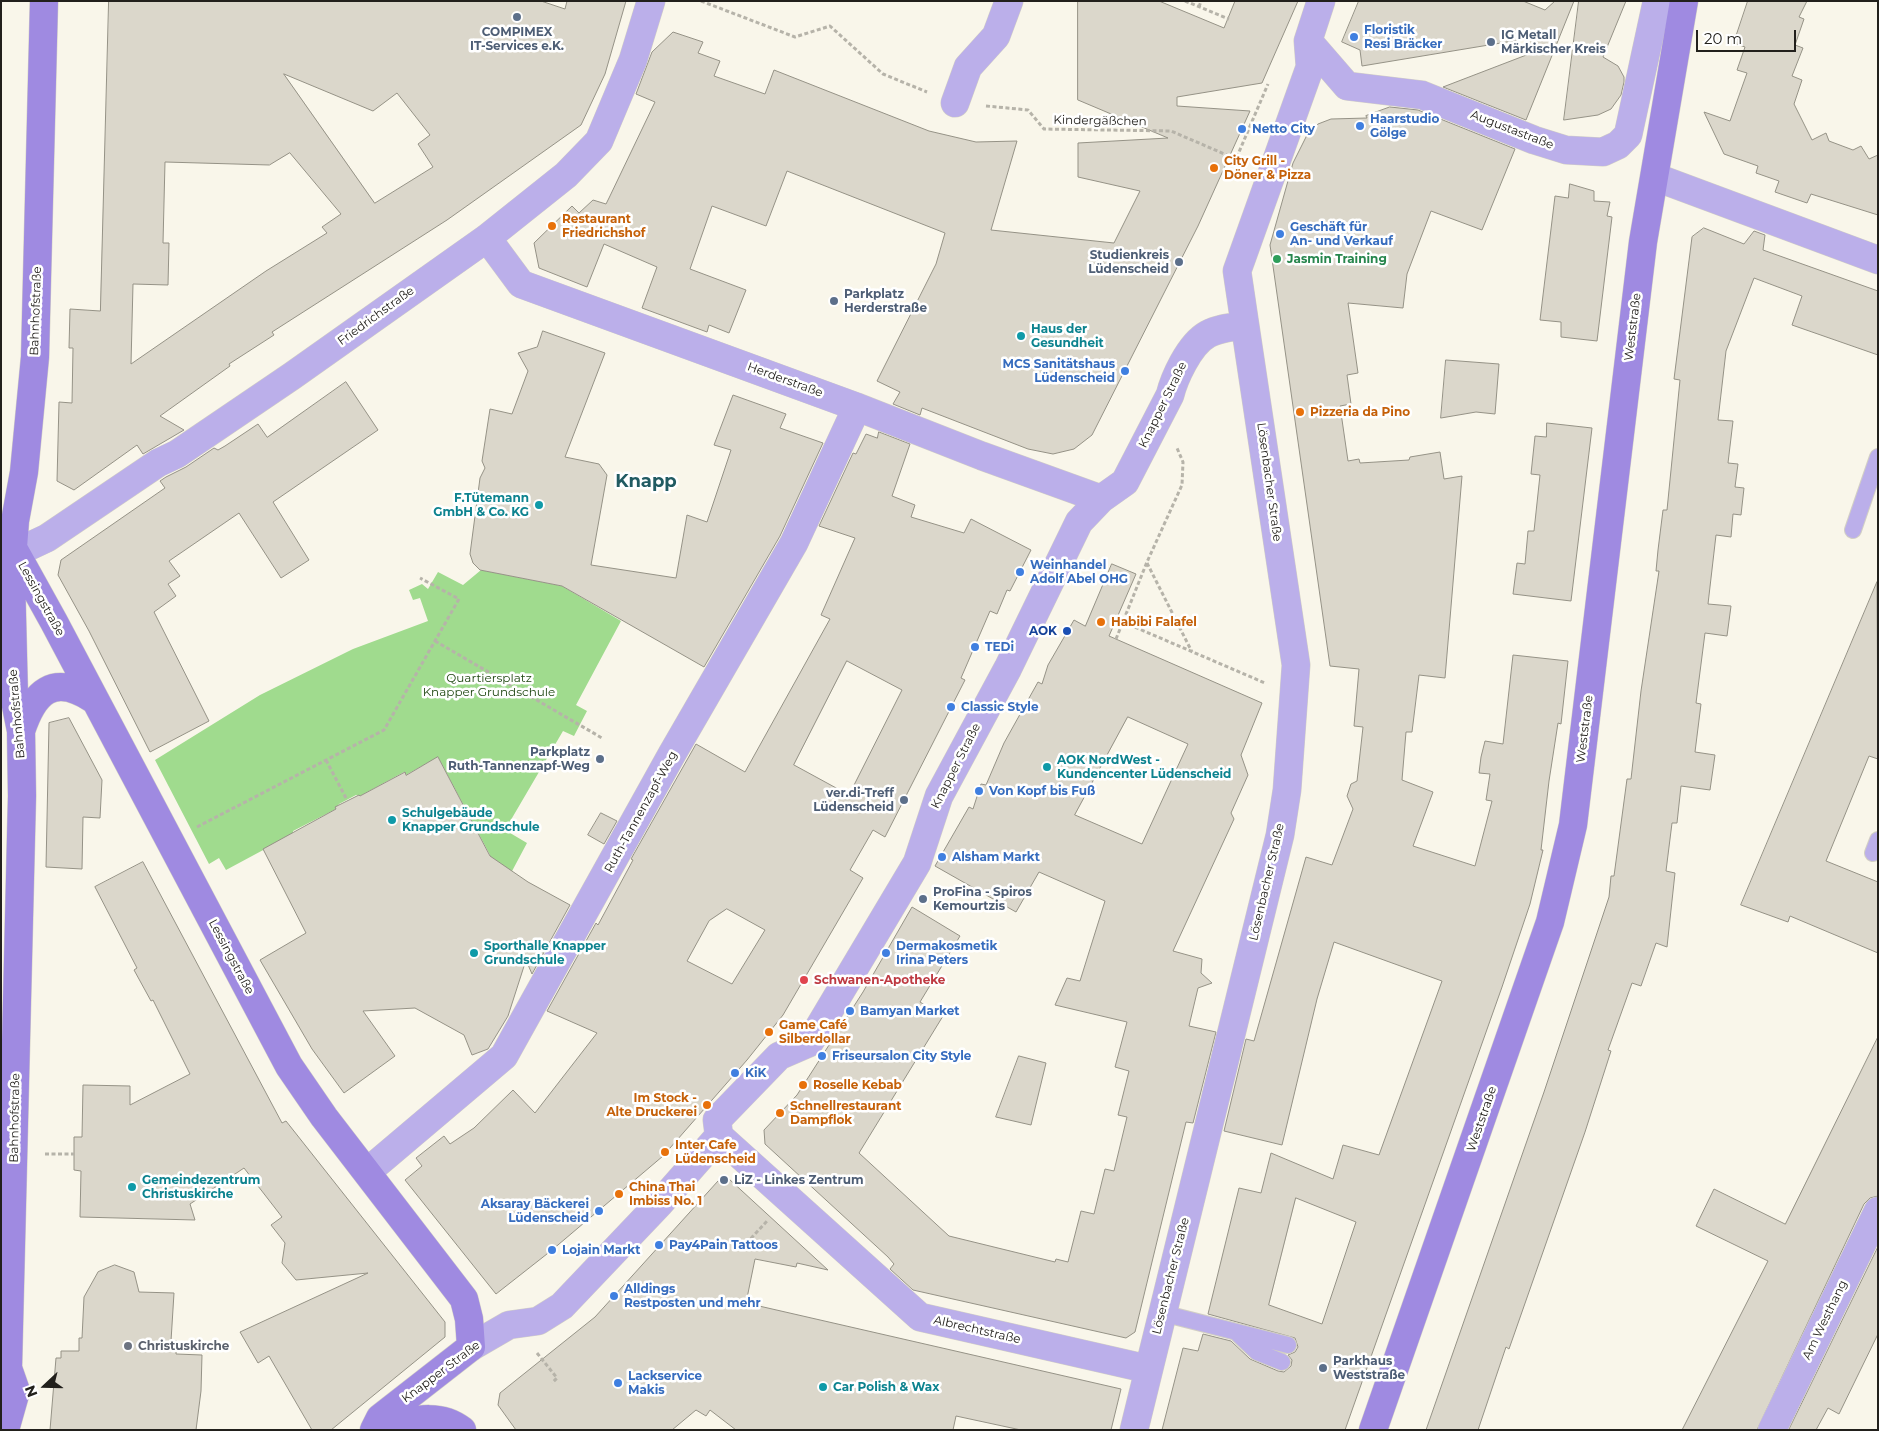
<!DOCTYPE html>
<meta charset="utf-8">
<style>
body{margin:0}
#map{position:relative;width:1879px;height:1431px;overflow:hidden;background:#f9f6ea;font-family:Montserrat,sans-serif}
canvas{display:block}
.frame{position:absolute;inset:0;border:2px solid #22201c;pointer-events:none}
.north{position:absolute;left:20px;top:1361px;width:50px;height:50px;-webkit-text-stroke:4px #fff;paint-order:stroke;rotate:249deg;font-size:14px;font-weight:700;line-height:20px;text-align:center;color:#22201c}
.north::after{content:'';display:block;margin:auto;width:18px;height:22px;background:#22201c;clip-path:polygon(50% 0,100% 100%,50% 72%,0 100%)}
.scale{position:absolute;left:1696px;top:30px;width:100px;height:22px;box-sizing:border-box;border:2px solid #22201c;border-top:0;padding-left:6px;font-size:15px;line-height:18px;white-space:nowrap;color:#22201c;-webkit-text-stroke:4px #fff;paint-order:stroke}
</style>
<div id="map">
<canvas width="1879" height="1431"></canvas>
<div class="frame"></div>
<div class="north">N</div>
<div class="scale">20 m</div>
</div>
<script>
const ctx = document.querySelector('canvas').getContext('2d');
ctx.lineJoin = 'round';
function fillPath(path, color) {
  ctx.fillStyle = color;
  ctx.fill(path, 'evenodd');
}
function strokePath(path, color, width, dash) {
  ctx.strokeStyle = color;
  ctx.lineWidth = width;
  ctx.lineCap = dash ? 'butt' : 'round';
  ctx.setLineDash(dash || []);
  ctx.stroke(path);
}
function drawText(font, color, halo, rows, align = 'center') {
  ctx.font = font + ' Montserrat,sans-serif';
  ctx.lineWidth = 5;
  ctx.setLineDash([]);
  ctx.textBaseline = 'middle';
  ctx.strokeStyle = halo;
  ctx.fillStyle = color;
  for (const [text, x, y, turn = 0] of rows) {
    ctx.save();
    ctx.translate(x, y);
    ctx.rotate((+turn || 0) * Math.PI / 180);
    ctx.textAlign = isNaN(turn) ? turn : align;
    if (halo) ctx.strokeText(text, 0, 0);
    ctx.fillText(text, 0, 0);
    ctx.restore();
  }
}
fillPath(new Path2D(`
 M481,570L562,586L621,621L576,705L587,711L574,736L563,731L505,830L527,843L511,873L490,863V855L438,757L406,775L404,772L360,796L356,795L339,804L336,809L293,831V834L226,870L219,858L209,864L155,760L260,695L353,649L428,621L420,598L413,600L409,590L422,584L428,589L438,572L463,585Z`), '#a0db8e');
const building = new Path2D(`
 M109,1H541L565,9L567,1H626L605,74L581,125L447,220L272,332L274,335L229,364L230,366L160,416L184,430L143,454L137,445L74,490L57,481L59,402L72,403L73,348H69L70,309L100,311ZM284,74L373,111L397,93L430,135L418,144L433,167L375,203ZM290,153L341,214L322,227L327,233L266,271L131,364L133,284L168,285L169,243H163L165,162L269,165Z
 M1078,1H1159L1224,28L1235,1H1298L1262,83L1177,97V106L1250,111L1198,226L1092,435L1074,449L1053,454L1028,449L922,408L920,415L893,404L900,392L877,381L936,264L945,233L787,171L766,226L712,206L690,269L746,290L729,333L709,325L707,332L642,308L657,267L604,244L587,287L539,268L534,243L572,206L579,213L593,200L606,204L609,198L655,102L636,94L652,52L673,32L703,42L698,53L720,61L714,76L765,94L774,70L929,131L976,142L1017,141L991,230L1114,243L1140,191L1078,177V143L1168,138L1078,100Z
 M1359,1H1523L1545,10L1555,1H1574L1526,120L1443,87L1529,54L1525,39L1362,66L1360,50L1342,42Z
 M1579,1H1626L1603,57L1618,66L1624,77V82L1621,95L1611,109L1598,115L1564,120Z
 M1748,1H1807L1799,17L1804,19L1795,45L1803,48L1792,76L1802,80L1794,104L1812,140L1826,133L1829,141L1853,150L1861,146L1869,159L1878,155V215L1811,194L1807,203L1775,192L1779,181L1756,173L1758,166L1724,154L1704,112L1730,121L1747,73L1737,70L1745,47L1734,43Z
 M1390,107L1418,110L1515,149L1482,230L1431,211L1407,274L1403,308L1348,303L1358,373L1347,375L1351,404L1340,406L1348,461L1359,459L1360,463L1409,460L1410,457L1440,452L1444,479L1462,476L1445,678L1419,675L1412,732H1406L1402,780L1433,792L1413,846L1475,866L1492,801L1486,800L1490,774L1479,773L1481,757L1485,741L1503,744L1513,655L1568,661L1561,724L1558,723L1549,781L1541,850H1543L1530,904L1502,987L1345,1430H1162L1183,1348L1198,1351L1203,1334L1231,1341L1250,1359L1278,1371L1284,1372L1291,1366L1292,1360L1288,1355L1295,1352L1298,1347L1295,1338L1208,1314L1239,1188L1261,1193L1271,1153L1333,1179L1343,1145L1379,1155L1442,981L1334,942L1317,999L1282,1145L1224,1131L1246,1039L1254,1041L1306,857L1332,865L1353,809L1347,796L1351,784L1357,781L1363,727L1354,726L1359,669L1330,666L1270,245L1293,163L1308,133L1318,124L1331,119L1367,118L1366,116ZM1296,1198L1356,1222L1322,1324L1269,1305Z
 M1570,184L1594,191V201L1610,202L1607,216L1612,217L1597,341L1561,337V322L1540,320L1555,196L1568,198Z
 M1704,228L1744,244L1754,231L1765,235L1763,250L1878,291V355L1792,325L1802,296L1754,278L1726,351L1718,420L1733,421L1728,463L1738,464L1735,487L1744,488L1741,515L1733,514L1731,537L1716,535L1708,604L1731,606L1727,636L1705,633L1696,703L1701,704L1695,752L1715,755L1710,790L1681,786L1677,823H1672L1666,871L1675,873L1667,947L1656,943L1641,986L1632,983L1608,1050L1611,1051L1585,1132L1509,1349L1506,1347L1478,1430H1426L1544,1092L1609,897L1611,876H1614L1627,779H1631L1641,691L1659,571H1656L1658,550L1663,510H1667L1680,380L1674,379L1692,237Z
 M543,331L605,353L565,457L599,464L607,475L591,565L676,578L687,515L707,522L731,450L714,445L733,395L786,414L780,428L823,443L780,536L704,667L562,586L480,570L473,563L470,554L480,478L485,468L482,461L490,409L512,414L528,371L518,353L537,347Z
 M1446,360L1499,364L1495,414L1476,412L1441,418Z
 M346,382L378,430L273,502L309,560L281,578L239,513L169,561L180,576L168,584L176,596L154,612L209,721L150,752L89,631L58,575L61,560L165,488L160,481L166,477L186,467L214,448L218,450L225,446L258,424L267,437Z
 M1547,423L1592,428L1571,601L1513,594L1517,563L1525,564L1528,531H1534L1540,475L1531,474L1535,436L1546,437Z
 M879,432L910,444L892,496L915,505L911,517L964,533L971,519L1031,550L1010,591L1007,590L997,614L990,611L961,678L965,680L885,837L873,830L850,870L863,878L783,1015L747,1060L663,1156L552,1250L496,1294L405,1180L422,1166L416,1158L444,1136L450,1144L474,1128L513,1090L535,1113L597,1033L547,1011L596,923L598,925L633,860L631,859L696,744L745,772L830,619L821,615L855,538L819,526L853,453L856,454L866,434L877,438ZM847,661L902,690L849,795L794,765ZM727,909L765,930L732,984L687,961L709,921Z
 M1112,564L1136,574L1109,636L1262,703L1241,755L1248,775L1231,813L1234,819L1173,951L1202,959L1201,973L1212,983L1198,988L1189,1026L1216,1032L1193,1123L1186,1122L1135,1332L1126,1338L913,1290L890,1269L894,1264L888,1257L765,1144L764,1130L797,1095L863,992L912,907L960,936L920,1002L943,1016L859,1153L949,1236L1055,1262L1056,1259L1068,1262L1081,1211L1094,1214L1105,1169L1114,1171L1127,1117L1118,1115L1129,1071L1115,1067L1127,1022L1055,1005L1067,978L1080,981L1105,901L1039,872L1016,912L935,866L969,807L973,809L981,784L986,785L1004,743L1038,682L1042,684L1048,665L1074,620L1085,626ZM1128,717L1188,744L1142,844L1075,815Z
 M1877,582L1878,759L1869,756L1826,861L1878,882V953L1790,916L1788,922L1741,905Z
 M69,718L102,780L100,818L83,817L82,869L46,867L49,723Z
 M438,757L490,856L528,882L570,905L532,974L526,960L508,1016L488,1049L472,1055L464,1035L415,1008L363,1011L395,1056L344,1093L312,1049L260,960L306,933L263,849L336,809L335,807L359,795L360,796L405,772L406,775Z
 M601,813L617,821L604,844L588,835Z
 M143,862L282,1123L286,1121L445,1322V1337L331,1430H312L269,1356L258,1363L240,1332L368,1273L296,1280L282,1263L285,1243L271,1225L282,1217L244,1168L190,1204L195,1220L80,1217L81,1171L74,1170V1137H82L83,1085L130,1086V1105L190,1074L153,1000L151,1001L134,970L137,968L95,887Z
 M1878,1037V1196L1870,1198L1864,1204L1757,1430H1682L1768,1261L1696,1226L1714,1189L1785,1224Z
 M1019,1056L1046,1063L1031,1125L996,1117Z
 M729,1179L828,1270L797,1263L796,1267L755,1259L746,1303L1121,1389L1111,1430H1021L956,1416L953,1430H736L710,1410L706,1416L696,1410L672,1430H516L498,1405L500,1393L595,1317L718,1181Z
 M1878,1247V1334L1857,1377L1839,1414L1828,1408L1816,1430H1789Z
 M115,1265L134,1272L139,1292L174,1293L171,1341H177L176,1354L202,1355L201,1391L196,1430H50L56,1358H61V1351H79V1338H82L84,1297L98,1272Z`);
fillPath(building, '#dbd7cb');
strokePath(building, '#959286', 1);
const service = new Path2D(`
 M1853,530L1878,457
 M1873,853L1878,840
 M1162,1313L1288,1345
 M1238,1334L1257,1352L1282,1362`);
const minor = new Path2D(`
 M1308,41L1347,86L1422,95L1534,140L1566,150L1603,152L1618,145L1628,135L1657,1
 M955,103L968,67L996,36L1009,1
 M1655,177L1878,260
 M487,238L521,284L857,407L982,456L1101,499
 M1,547L30,546L47,538L158,463L177,454L292,376L487,238L566,175L599,141L633,60L651,1
 M719,1136L920,1317L1148,1369
 M367,1172L504,1056L672,754L794,543L857,407
 M471,1347L509,1325L538,1321L562,1306L660,1203L719,1136L717,1120L779,1056L809,1043L818,1029L917,863L939,796L1008,668L1079,522L1101,499L1125,482L1170,395C1173,383 1177,374 1183,363C1200,332 1211,330 1245,325L1237,271L1310,67L1308,41L1321,1
 M1134,1430L1280,835L1287,790L1296,665L1245,325
 M1772,1430L1878,1211`);
const secondary = new Path2D(`
 M13,548L54,622L289,1066L324,1117L464,1299L469,1319L471,1347L380,1418L374,1430
 M21,731C34,692 53,673 93,699
 M5,1430L16,1391L8,1368L22,796L21,731L14,696L11,574L15,521L24,472L35,357L44,1
 M397,1430C415,1415 444,1416 462,1430
 M1373,1430L1550,922L1573,825L1643,242L1684,1`);
strokePath(service, '#d2cfc5', 18);
strokePath(minor, '#d2cfc5', 29);
strokePath(secondary, '#d2cfc5', 29);
strokePath(new Path2D(`
 M701,1L795,37L830,26L883,74L927,92
 M1185,1L1229,19
 M1199,7L1201,1
 M986,106L1028,110L1044,129L1171,131L1236,159L1268,84
 M1147,563L1192,652
 M1123,622L1265,683
 M1116,639L1147,562L1182,485L1183,462L1177,448
 M435,641L602,738
 M326,760L347,800
 M197,827L384,730L459,599L420,578
 M45,1154H74
 M742,1248L767,1221
 M537,1353L557,1378L552,1383`), '#b6b3a9', 3, [4, 2.5]);
strokePath(service, '#bbafea', 16);
strokePath(minor, '#bbafea', 28);
strokePath(secondary, '#9f8ae1', 28);
for (const [x, y, r, color] of [
 [517,17,5,"#5c6f8a"],
 [1354,37,5,"#3f7fe0"],
 [1491,42,5,"#5c6f8a"],
 [1360,126,5,"#3f7fe0"],
 [1242,129,5,"#3f7fe0"],
 [1214,168,5,"#e8710a"],
 [552,226,5,"#e8710a"],
 [1280,234,5,"#3f7fe0"],
 [1277,259,5,"#2e9e5b"],
 [1179,262,5,"#5c6f8a"],
 [834,301,5,"#5c6f8a"],
 [1021,336,5,"#0f9aa8"],
 [1125,371,5,"#3f7fe0"],
 [1300,412,5,"#e8710a"],
 [539,505,5,"#0f9aa8"],
 [1020,572,5,"#3f7fe0"],
 [1101,622,5,"#e8710a"],
 [1067,631,5,"#1a4fb4"],
 [975,647,5,"#3f7fe0"],
 [951,707,5,"#3f7fe0"],
 [600,759,5,"#5c6f8a"],
 [1047,767,5,"#0f9aa8"],
 [979,791,5,"#3f7fe0"],
 [904,800,5,"#5c6f8a"],
 [392,820,5,"#0f9aa8"],
 [942,857,5,"#3f7fe0"],
 [923,899,5,"#5c6f8a"],
 [474,953,5,"#0f9aa8"],
 [886,953,5,"#3f7fe0"],
 [804,980,5,"#e0444e"],
 [850,1011,5,"#3f7fe0"],
 [769,1032,5,"#e8710a"],
 [822,1056,5,"#3f7fe0"],
 [735,1073,5,"#3f7fe0"],
 [803,1085,5,"#e8710a"],
 [707,1105,5,"#e8710a"],
 [780,1113,5,"#e8710a"],
 [665,1152,5,"#e8710a"],
 [724,1180,5,"#5c6f8a"],
 [132,1187,5,"#0f9aa8"],
 [619,1194,5,"#e8710a"],
 [599,1211,5,"#3f7fe0"],
 [659,1245,5,"#3f7fe0"],
 [552,1250,5,"#3f7fe0"],
 [614,1296,5,"#3f7fe0"],
 [128,1346,5,"#6b7280"],
 [1323,1368,5,"#5c6f8a"],
 [618,1383,5,"#3f7fe0"],
 [823,1387,5,"#0f9aa8"]
]) {
  const dot = new Path2D();
  dot.arc(x, y, r, 0, 2 * Math.PI);
  ctx.fillStyle = color;
  ctx.fill(dot);
  strokePath(dot, '#fff', 2);
}
drawText('bold 12px', '#366cbe', '#fff', [
 ["Floristik",1364,30],
 ["Resi Bräcker",1364,44],
 ["Haarstudio",1370,119],
 ["Gölge",1370,133],
 ["Netto City",1252,129],
 ["Geschäft für",1290,227],
 ["An- und Verkauf",1290,241],
 ["MCS Sanitätshaus",1115,364,"right"],
 ["Lüdenscheid",1115,378,"right"],
 ["Weinhandel",1030,565],
 ["Adolf Abel OHG",1030,579],
 ["TEDi",985,647],
 ["Classic Style",961,707],
 ["Von Kopf bis Fuß",989,791],
 ["Alsham Markt",952,857],
 ["Dermakosmetik",896,946],
 ["Irina Peters",896,960],
 ["Bamyan Market",860,1011],
 ["Friseursalon City Style",832,1056],
 ["KiK",745,1073],
 ["Aksaray Bäckerei",589,1204,"right"],
 ["Lüdenscheid",589,1218,"right"],
 ["Pay4Pain Tattoos",669,1245],
 ["Lojain Markt",562,1250],
 ["Alldings",624,1289],
 ["Restposten und mehr",624,1303],
 ["Lackservice",628,1376],
 ["Makis",628,1390]
], 'left');
drawText('bold 12px', '#4e5e75', '#fff', [
 ["COMPIMEX",517,32,"center"],
 ["IT-Services e.K.",517,46,"center"],
 ["IG Metall",1501,35],
 ["Märkischer Kreis",1501,49],
 ["Studienkreis",1169,255,"right"],
 ["Lüdenscheid",1169,269,"right"],
 ["Parkplatz",844,294],
 ["Herderstraße",844,308],
 ["Parkplatz",590,752,"right"],
 ["Ruth-Tannenzapf-Weg",590,766,"right"],
 ["ver.di-Treff",894,793,"right"],
 ["Lüdenscheid",894,807,"right"],
 ["ProFina - Spiros",933,892],
 ["Kemourtzis",933,906],
 ["LiZ - Linkes Zentrum",734,1180],
 ["Parkhaus",1333,1361],
 ["Weststraße",1333,1375]
], 'left');
drawText('12px', '#22201c', '#fff', [
 ["Kindergäßchen",1100,121,1],
 ["Augustastraße",1512,130,21],
 ["Bahnhofstraße",36,311,-88],
 ["Friedrichstraße",376,316,-36],
 ["Weststraße",1633,327,-83],
 ["Herderstraße",785,380,20],
 ["Knapper Straße",1163,405,-64],
 ["Lösenbacher Straße",1269,482,82],
 ["Lessingstraße",41,599,61],
 ["Bahnhofstraße",17,714,-95],
 ["Weststraße",1585,729,-83],
 ["Knapper Straße",956,766,-63],
 ["Ruth-Tannenzapf-Weg",641,812,-61],
 ["Lösenbacher Straße",1267,882,-77],
 ["Lessingstraße",231,957,62],
 ["Bahnhofstraße",15,1118,-89],
 ["Weststraße",1482,1119,-71],
 ["Lösenbacher Straße",1171,1276,-76],
 ["Am Westhang",1825,1320,-64],
 ["Albrechtstraße",977,1330,13],
 ["Knapper Straße",441,1372,-37]
]);
drawText('bold 12px', '#c56008', '#fff', [
 ["City Grill -",1224,161],
 ["Döner & Pizza",1224,175],
 ["Restaurant",562,219],
 ["Friedrichshof",562,233],
 ["Pizzeria da Pino",1310,412],
 ["Habibi Falafel",1111,622],
 ["Game Café",779,1025],
 ["Silberdollar",779,1039],
 ["Roselle Kebab",813,1085],
 ["Im Stock -",697,1098,"right"],
 ["Alte Druckerei",697,1112,"right"],
 ["Schnellrestaurant",790,1106],
 ["Dampflok",790,1120],
 ["Inter Cafe",675,1145],
 ["Lüdenscheid",675,1159],
 ["China Thai",629,1187],
 ["Imbiss No. 1",629,1201]
], 'left');
drawText('bold 12px', '#27864d', '#fff', [
 ["Jasmin Training",1287,259]
], 'left');
drawText('bold 12px', '#0d838f', '#fff', [
 ["Haus der",1031,329],
 ["Gesundheit",1031,343],
 ["F.Tütemann",529,498,"right"],
 ["GmbH & Co. KG",529,512,"right"],
 ["AOK NordWest -",1057,760],
 ["Kundencenter Lüdenscheid",1057,774],
 ["Schulgebäude",402,813],
 ["Knapper Grundschule",402,827],
 ["Sporthalle Knapper",484,946],
 ["Grundschule",484,960],
 ["Gemeindezentrum",142,1180],
 ["Christuskirche",142,1194],
 ["Car Polish & Wax",833,1387]
], 'left');
drawText('bold 12px', '#164399', '#fff', [
 ["AOK",1057,631]
], 'right');
drawText('12px', '#1f4711', '#fff', [
 ["Quartiersplatz",489,678],
 ["Knapper Grundschule",489,692]
]);
drawText('bold 12px', '#be3a42', '#fff', [
 ["Schwanen-Apotheke",814,980]
], 'left');
drawText('bold 12px', '#5b616d', '#fff', [
 ["Christuskirche",138,1346]
], 'left');
drawText('bold 18px', '#215b62', '#fff', [
 ["Knapp",646,482]
]);
</script>
